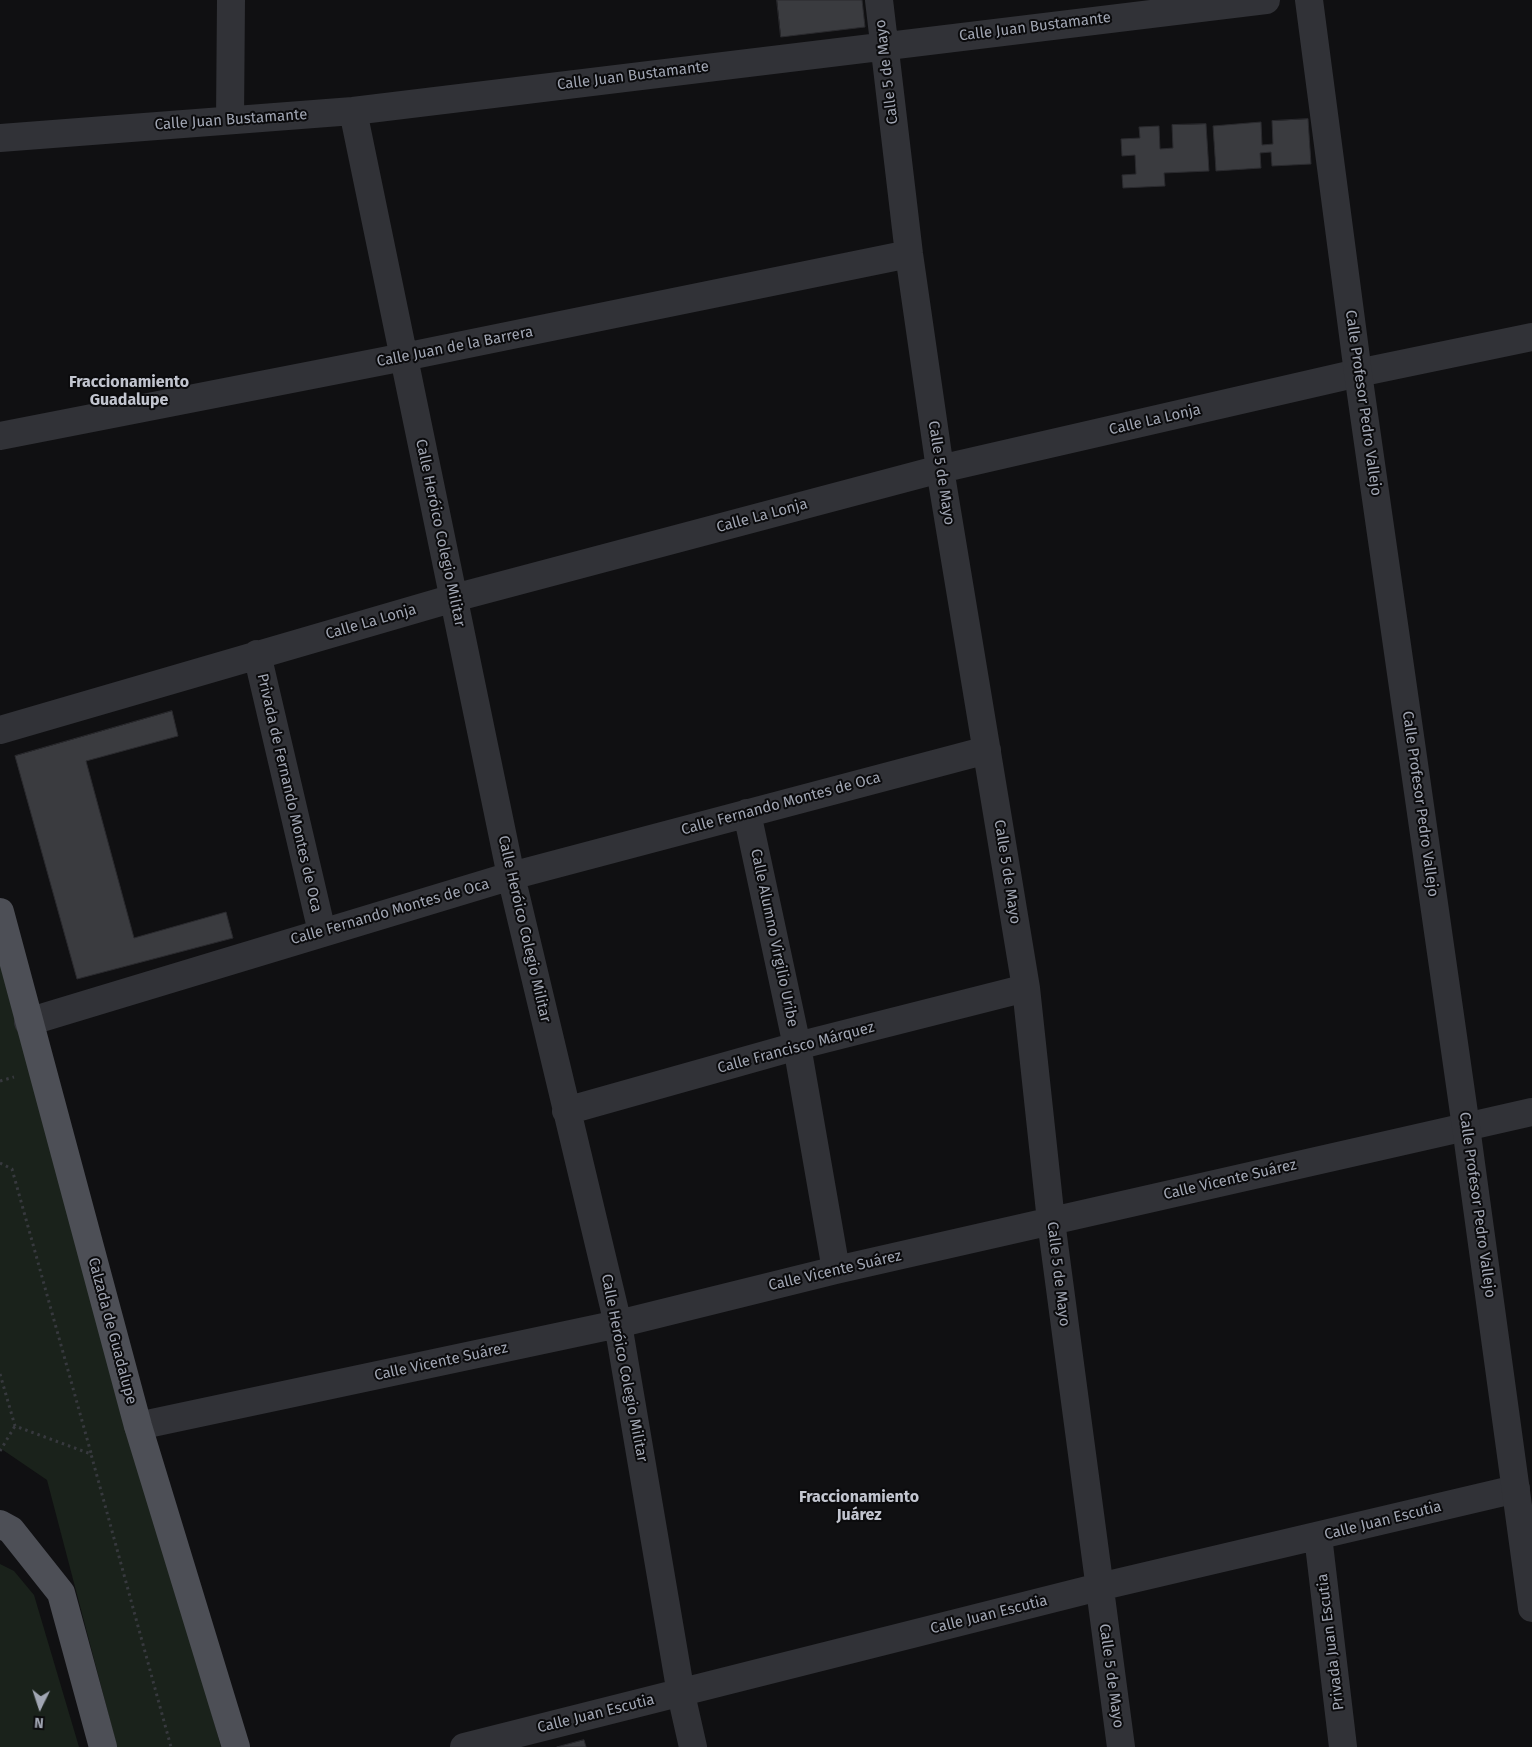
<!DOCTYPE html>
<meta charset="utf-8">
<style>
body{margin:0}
#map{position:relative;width:1532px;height:1747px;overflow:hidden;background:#101012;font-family:"Fira Sans",sans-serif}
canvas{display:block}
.north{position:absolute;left:15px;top:1682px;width:50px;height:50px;-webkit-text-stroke:4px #0b0b0d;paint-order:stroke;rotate:184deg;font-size:14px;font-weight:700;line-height:20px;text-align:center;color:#a1a6b3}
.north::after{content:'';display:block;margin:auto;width:18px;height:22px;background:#a1a6b3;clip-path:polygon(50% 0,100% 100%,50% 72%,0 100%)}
</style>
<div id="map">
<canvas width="1532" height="1747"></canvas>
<div class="north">N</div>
</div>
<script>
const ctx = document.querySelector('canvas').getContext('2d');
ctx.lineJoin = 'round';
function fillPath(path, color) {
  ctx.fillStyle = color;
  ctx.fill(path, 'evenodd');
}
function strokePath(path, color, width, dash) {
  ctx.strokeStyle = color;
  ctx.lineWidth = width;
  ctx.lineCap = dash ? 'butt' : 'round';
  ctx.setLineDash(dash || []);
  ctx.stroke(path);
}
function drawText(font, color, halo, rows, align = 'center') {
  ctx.font = font + ' "Fira Sans",sans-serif';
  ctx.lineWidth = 4;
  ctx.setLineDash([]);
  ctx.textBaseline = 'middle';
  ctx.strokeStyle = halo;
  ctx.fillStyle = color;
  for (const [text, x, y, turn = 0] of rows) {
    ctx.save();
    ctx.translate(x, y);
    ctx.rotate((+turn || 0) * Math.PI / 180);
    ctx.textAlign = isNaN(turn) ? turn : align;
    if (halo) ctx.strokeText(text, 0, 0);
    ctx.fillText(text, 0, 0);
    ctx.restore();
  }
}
fillPath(new Path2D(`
 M0,949L221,1747H117L47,1480L0,1448Z
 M0,1564L14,1571L34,1595L79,1747H0Z`), '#1a221b');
const building = new Path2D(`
 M777,0H862L865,27L781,37Z
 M1308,119L1311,164L1272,166L1271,152L1260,153L1261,168L1216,171L1213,126L1261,122L1262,145L1273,144L1272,121Z
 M1206,124L1209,171L1164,173L1165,186L1123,188L1122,175L1136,174L1135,155L1122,156L1121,139L1140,138L1139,127L1159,126L1160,149L1173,148L1172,125Z
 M172,711L178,736L86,761L134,938L226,912L233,938L77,979L15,756Z
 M584,1740L586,1747H557Z`);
fillPath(building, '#3a3b3f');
strokePath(building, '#2a2a2e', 1);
strokePath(new Path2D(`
 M0,1081L14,1077
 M0,1163L12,1169L91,1453
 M0,1374L15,1426L91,1454L171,1747
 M0,1451L15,1426`), '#37393e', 3, [2.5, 4]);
strokePath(new Path2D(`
 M879,0L909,254L940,469L1026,988L1051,1221L1121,1747
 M353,111L511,876L618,1324L681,1694L693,1747
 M230,120L231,0
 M0,138L353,111L1266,0
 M0,436L404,357L909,254
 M257,654L322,932
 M0,730L454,598L940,469L1358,373L1532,337
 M747,813L797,1046L836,1270
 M28,1022L511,876L987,750
 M566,1111L797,1046L1026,988
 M138,1426L618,1324L836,1270L1532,1112
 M1318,1536L1343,1747
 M464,1747L1099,1587L1516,1489`), '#313237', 28);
strokePath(new Path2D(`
 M1309,0L1358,373L1466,1127L1532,1608`), '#313237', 28);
strokePath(new Path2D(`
 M0,912L138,1426L236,1747
 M0,1524L11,1530L61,1593L103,1747`), '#4d4f56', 28);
drawText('15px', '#a1a6b3', '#0b0b0d', [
 ["Calle Juan Bustamante",1035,27,-7],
 ["Calle 5 de Mayo",887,72,-97],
 ["Calle Juan Bustamante",633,76,-7],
 ["Calle Juan Bustamante",231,120,-4],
 ["Calle Juan de la Barrera",455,347,-11],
 ["Calle Profesor Pedro Vallejo",1363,403,82],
 ["Calle La Lonja",1155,420,-13],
 ["Calle 5 de Mayo",941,473,81],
 ["Calle La Lonja",762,516,-15],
 ["Calle Heróico Colegio Militar",440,533,78],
 ["Calle La Lonja",371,622,-16],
 ["Privada de Fernando Montes de Oca",289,793,77],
 ["Calle Fernando Montes de Oca",781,804,-15],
 ["Calle Profesor Pedro Vallejo",1420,804,82],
 ["Calle 5 de Mayo",1007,872,81],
 ["Calle Fernando Montes de Oca",390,912,-16],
 ["Calle Heróico Colegio Militar",524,929,77],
 ["Calle Alumno Virgilio Uribe",774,938,78],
 ["Calle Francisco Márquez",796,1048,-15],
 ["Calle Vicente Suárez",1230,1180,-13],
 ["Calle Profesor Pedro Vallejo",1477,1205,82],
 ["Calle Vicente Suárez",835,1271,-13],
 ["Calle 5 de Mayo",1058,1274,83],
 ["Calzada de Guadalupe",112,1331,75],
 ["Calle Vicente Suárez",441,1362,-12],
 ["Calle Heróico Colegio Militar",624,1368,79],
 ["Calle Juan Escutia",1383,1521,-14],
 ["Calle Juan Escutia",989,1615,-14],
 ["Privada Juan Escutia",1331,1642,-97],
 ["Calle 5 de Mayo",1111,1676,82],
 ["Calle Juan Escutia",596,1714,-14]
]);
drawText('bold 16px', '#c2c5cf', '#0b0b0d', [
 ["Fraccionamiento",129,383],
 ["Guadalupe",129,401],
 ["Fraccionamiento",859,1498],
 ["Juárez",859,1516]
]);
</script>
